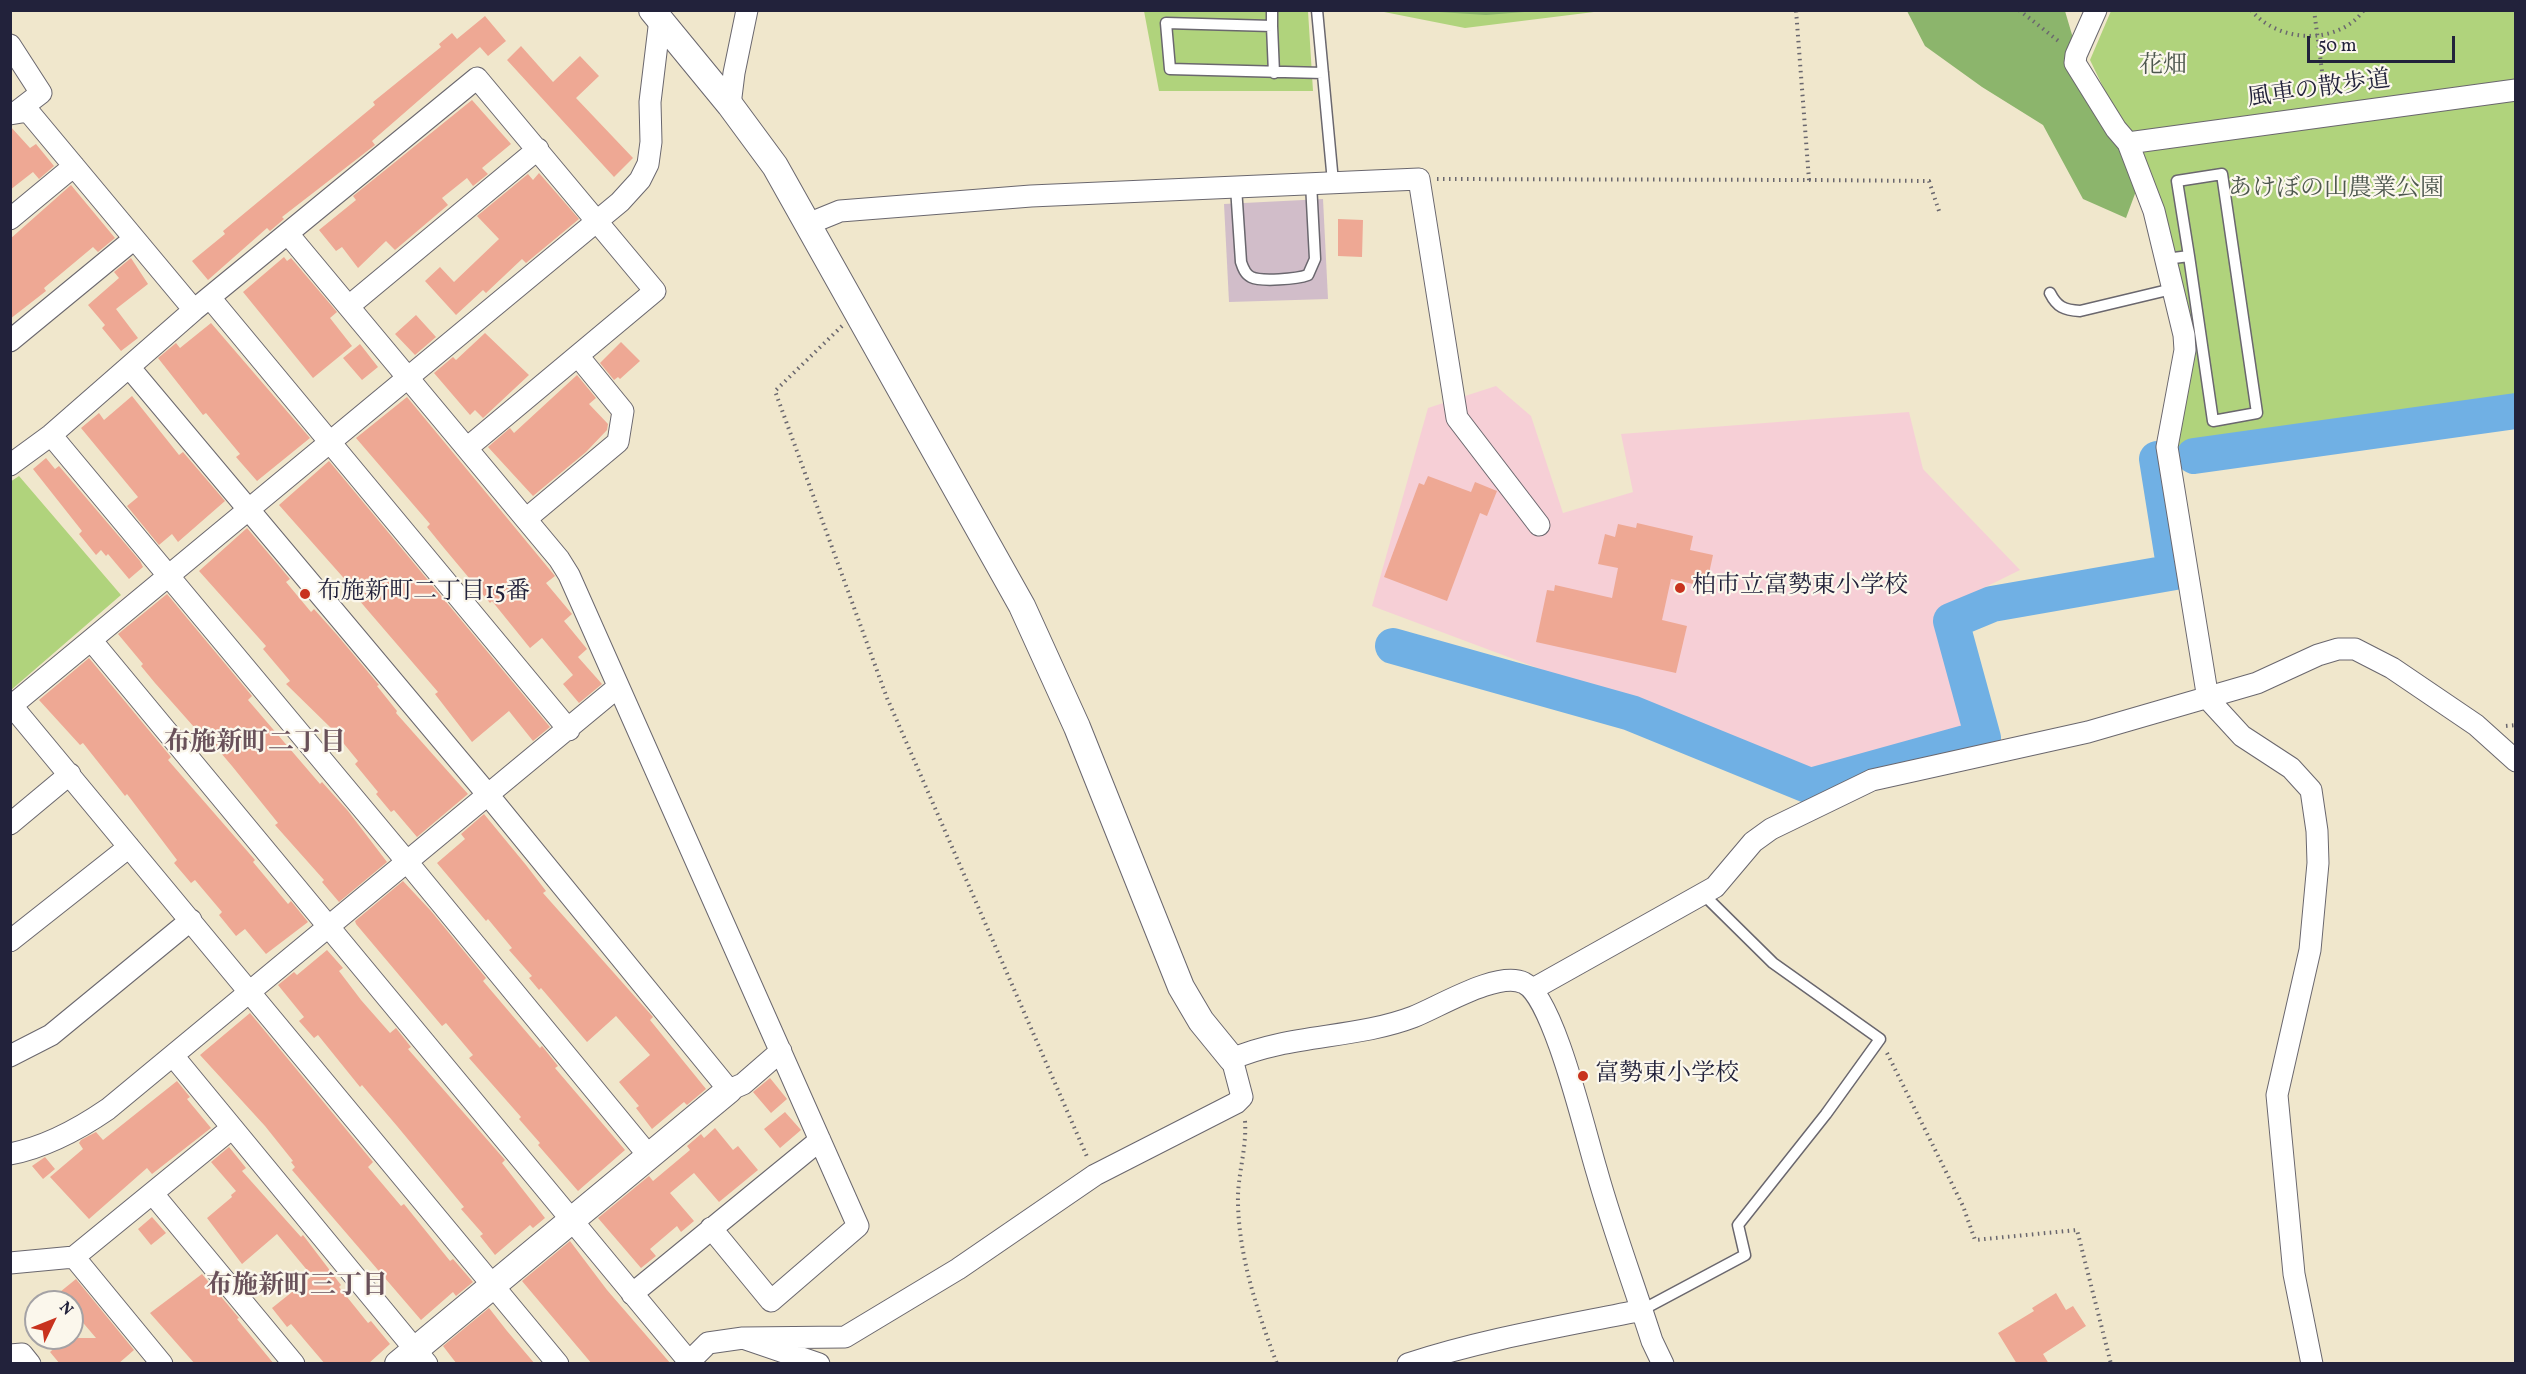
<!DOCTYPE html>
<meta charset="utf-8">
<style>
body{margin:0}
#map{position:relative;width:2526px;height:1374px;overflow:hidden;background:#f0e7cc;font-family:Vollkorn,serif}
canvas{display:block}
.frame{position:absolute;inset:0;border:12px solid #22223b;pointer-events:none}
.north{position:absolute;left:24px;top:1290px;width:60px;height:60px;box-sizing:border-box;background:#fbf7ec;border:2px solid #a4a2a5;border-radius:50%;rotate:47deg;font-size:16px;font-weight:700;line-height:24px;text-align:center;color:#22223b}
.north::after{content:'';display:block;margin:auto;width:21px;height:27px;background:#c8321e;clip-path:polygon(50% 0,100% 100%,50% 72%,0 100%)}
.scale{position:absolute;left:2307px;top:36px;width:148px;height:27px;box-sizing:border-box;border:3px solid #22223b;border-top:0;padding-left:8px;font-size:18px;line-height:21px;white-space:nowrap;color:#22223b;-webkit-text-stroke:4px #fbf7ec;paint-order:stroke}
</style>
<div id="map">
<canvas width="2526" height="1374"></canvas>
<div class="frame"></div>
<div class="north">N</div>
<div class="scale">50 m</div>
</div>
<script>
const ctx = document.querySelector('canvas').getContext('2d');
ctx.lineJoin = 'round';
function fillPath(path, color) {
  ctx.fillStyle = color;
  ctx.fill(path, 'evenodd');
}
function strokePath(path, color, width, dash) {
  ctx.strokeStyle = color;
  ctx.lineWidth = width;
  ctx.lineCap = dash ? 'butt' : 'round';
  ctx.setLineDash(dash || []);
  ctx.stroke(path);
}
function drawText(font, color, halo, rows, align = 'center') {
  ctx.font = font + ' Vollkorn,"Noto Serif JP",serif';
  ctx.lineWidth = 4.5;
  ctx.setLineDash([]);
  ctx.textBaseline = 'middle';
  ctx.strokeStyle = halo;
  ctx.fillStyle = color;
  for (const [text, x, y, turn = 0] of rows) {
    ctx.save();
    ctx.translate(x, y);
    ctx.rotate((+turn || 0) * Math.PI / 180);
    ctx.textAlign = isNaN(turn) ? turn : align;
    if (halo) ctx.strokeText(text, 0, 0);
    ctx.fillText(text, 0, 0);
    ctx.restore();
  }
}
fillPath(new Path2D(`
 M1496,386L1531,416L1563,513L1633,492L1621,434L1909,412L1923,469L2020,570L1935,612L1967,736L1818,773L1372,606L1428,408Z`), '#f6cfd6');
fillPath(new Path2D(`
 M1323,199L1328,299L1229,302L1224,204Z`), '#d1bdc9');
fillPath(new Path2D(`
 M1144,11H1308L1313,91H1159Z
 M1379,11H1602L1465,28Z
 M2111,11H2515V406L2175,449L2187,342L2117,116L2090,60Z
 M19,476L121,595L11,690L10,482Z`), '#b0d37c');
fillPath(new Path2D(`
 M1423,11L1537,10V11L1486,15Z
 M1907,11H2065L2083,72L2139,183L2126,218L2083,199L2043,125L1982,87L1925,46Z`), '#8cb56c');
strokePath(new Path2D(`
 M2194,456L2516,411
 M1393,646L1631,713L1810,786L1983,738L1951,621L1992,604L2175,572L2157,459`), '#70b0e4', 36);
fillPath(new Path2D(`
 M485,16L506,41L488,56L480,47L372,141L375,145L282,217L284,219L270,231L267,228L208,280L192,261L225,234L223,231L375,105L373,102L441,47L439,44L452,33L457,39Z
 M521,46L553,82L580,56L599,76L576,98L633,158L614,177L507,60Z
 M472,100L511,144L482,168L488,174L473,186L467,178L442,198L448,205L395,250L386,241L358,268L342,247L336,251L319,230L356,200L353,196Z
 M10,126L30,148L36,144L54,166L39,179L33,172L10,190Z
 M539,173L579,219L526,263L522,259L486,293L483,290L456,315L425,281L440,267L454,282L499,239L477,216L528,174L533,180Z
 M71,185L115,238L98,252L93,247L44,288L46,291L10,319V239Z
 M1338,219L1363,220L1362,257L1338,256Z
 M284,257L287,261L291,258L337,312L330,318L352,346L313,378L243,292Z
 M131,258L148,284L116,309L138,338L121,351L102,328L105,325L88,305L119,278L114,272Z
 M416,315L436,337L415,355L395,334Z
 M211,323L310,438L257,481L236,457L240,454L206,413L203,415L158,358L176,343L180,348Z
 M485,333L529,375L483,418L475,410L470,415L434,373L453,357L456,360Z
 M621,342L640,361L620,379L618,377L614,380L600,363Z
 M360,344L378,367L362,380L343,358Z
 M577,375L596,398L589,404L608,424L607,430L586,452L533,496L488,447L510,428L514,433Z
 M132,396L179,455L183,452L225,501L178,542L172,534L159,545L127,506L138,497L81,428L99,413L104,420Z
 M407,397L555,576L546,583L572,614L564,621L587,649L578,657L602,684L579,703L563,684L573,675L542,638L530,648L492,601L490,603L444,548L427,527L430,524L356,438Z
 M46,458L55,469L59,466L140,561L143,567L129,579L108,554L106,556L101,550L96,555L79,534L82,531L33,469Z
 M329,461L550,727L533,741L509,711L472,742L435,694L438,692L346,585L349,584L279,505Z
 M1428,476L1471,492L1475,482L1497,491L1487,516L1480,513L1447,601L1384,577L1419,483L1424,485Z
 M1637,523L1693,536L1690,550L1713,555L1706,587L1671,579L1662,620L1687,626L1676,673L1536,642L1547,590L1554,591L1555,585L1612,598L1618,568L1598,564L1605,534L1615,537L1618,524L1636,528Z
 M247,528L290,579L286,582L311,612L314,609L338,636L379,685L377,686L397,711L396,713L468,794L417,837L394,810L391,812L376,794L378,792L355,764L358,761L331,728L286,684L290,681L263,649L266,646L199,571Z
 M167,594L252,696L248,700L320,784L322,782L348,811L387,862L339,902L322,882L324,880L275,825L278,823L232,766L197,725L194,727L155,683L141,666L143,664L118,634Z
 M89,658L171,757L168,760L255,860L253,862L288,904L291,901L308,922L266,954L245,929L236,936L219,915L222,912L195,880L191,883L174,863L177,860L127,794L125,796L83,743L80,745L39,700Z
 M484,814L526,865L546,891L543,893L653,1017L650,1020L706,1089L687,1105L684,1102L652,1129L636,1108L639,1106L619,1082L650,1055L616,1016L587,1042L541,988L539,990L529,978L532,976L509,950L512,948L488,919L486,921L437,863L465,839L461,834Z
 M403,881L431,911L486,978L483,981L540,1048L542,1046L558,1066L555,1068L625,1150L578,1191L538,1145L540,1143L519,1119L521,1117L469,1058L473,1055L446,1023L442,1026L356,924L355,921Z
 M327,950L343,968L339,971L361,1000L390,1033L396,1028L411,1047L408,1049L505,1160L502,1163L545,1218L533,1228L530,1225L495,1255L480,1236L483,1234L461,1209L464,1207L397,1126L362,1085L360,1087L318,1035L314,1038L299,1021L304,1017L278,985L294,972L297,975Z
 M250,1013L373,1162L368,1167L401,1206L404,1204L450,1261L453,1259L473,1282L456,1296L453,1292L421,1320L292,1170L295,1167L291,1162L293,1161L265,1126L200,1055Z
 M770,1078L787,1099L771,1113L753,1092Z
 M177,1081L190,1097L187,1099L211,1128L152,1174L147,1168L89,1219L50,1177L83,1149L79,1143L81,1140L96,1132L103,1140Z
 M785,1112L801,1130L780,1148L764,1129Z
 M715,1128L733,1150L738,1146L758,1170L719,1202L694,1173L670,1193L694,1221L681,1232L677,1226L650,1249L656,1256L641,1268L598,1218L649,1176L653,1181L690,1150L687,1146L701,1134L704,1138Z
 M229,1147L246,1168L242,1171L301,1237L303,1235L341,1285L339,1287L368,1323L371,1321L390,1344L368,1364H325L291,1324L287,1327L272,1308L312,1276L277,1234L242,1264L207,1218L232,1197L231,1195L236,1191L211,1162Z
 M45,1157L55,1169L43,1179L32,1166Z
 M152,1217L166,1233L151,1245L138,1229Z
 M570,1241L607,1290L671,1364H592L522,1281Z
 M202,1274L239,1318L237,1319L274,1364H195L150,1313Z
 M76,1279L134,1350L118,1364H60L50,1352L66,1338H96L79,1318L81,1316L72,1302L60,1292Z
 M2056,1293L2066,1310L2073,1306L2086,1326L2043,1354L2049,1364H2017L1998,1333L2034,1311L2032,1308Z
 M489,1308L507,1331L535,1364H457L453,1359L443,1346Z`), '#eea894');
const service = new Path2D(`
 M1272,10V26
 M1317,10L1333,182
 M1274,73L1272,26L1166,23L1170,69L1323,73
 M1236,187L1241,262C1243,268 1245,274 1251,277C1261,282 1297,279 1308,275L1315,259L1311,183
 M2166,259L2189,256L2177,181L2222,174L2257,413L2213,421L2189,256
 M2050,293C2057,307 2064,310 2080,311L2172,289
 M1642,1310L1745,1255L1738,1225L1826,1114L1880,1039L1773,963L1703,894`);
const minor = new Path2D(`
 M2096,10L2076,55L2075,63L2116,129L2128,143L2154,211L2184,335L2185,350L2167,447L2208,699L2242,736L2291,768L2311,790L2317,831L2318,863L2310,950L2277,1095L2294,1274L2312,1364
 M10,45L41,93L15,113
 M730,105L734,73L747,10
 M10,114L28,111L194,310
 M2128,143L2516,90
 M10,219L74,166
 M808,224L840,211L1031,196L1419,179L1457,418L1539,525
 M288,234L559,559L569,575L858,1226L771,1301L711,1228
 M211,299L569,730
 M349,306L538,149
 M10,341L134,239
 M129,367L489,796L729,1090L743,1084L781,1051
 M51,435L408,863L649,1156
 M10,465L51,435L194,310L477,78L655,291L467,448
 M526,519L618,442L623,411L578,356
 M91,640L691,1364
 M12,706L558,1364
 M10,707L620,202L640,180L648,164L651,142L650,102L660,19
 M10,824L70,774
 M10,941L129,847
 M1533,989L1715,887L1753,842L1771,829L1872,780L2088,732L2257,683L2318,655L2338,649H2355L2392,668L2476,725L2516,761
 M10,1056L51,1035L191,920
 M174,1057L427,1364
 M10,1154C46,1147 79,1129 108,1109L618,687
 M153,1194L294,1364
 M74,1257L162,1364
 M10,1263L74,1257L232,1128
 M632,1294L820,1140
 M743,1338L845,1337L958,1269L1095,1175L1236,1103L1242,1097L1232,1059C1289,1034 1355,1039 1413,1017C1439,1007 1498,970 1524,983C1554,997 1586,1137 1597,1172C1613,1229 1634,1285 1652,1341L1663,1364
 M10,1355L22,1354L30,1364
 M689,1362L708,1343L743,1338L819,1364
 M1408,1364C1484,1339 1564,1326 1642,1310`);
const tertiary = new Path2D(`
 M652,10L730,105L775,166L1022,606L1077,727L1181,987L1201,1021L1232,1059
 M398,1364L729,1090`);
strokePath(service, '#6a676e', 13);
strokePath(minor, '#6a676e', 23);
strokePath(tertiary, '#6a676e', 28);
strokePath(new Path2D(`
 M2019,10L2061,43
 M2251,10C2278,43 2338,46 2364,10
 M2314,10L2325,94
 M1437,179L1809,180L1796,10
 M1809,180L1929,181L1939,211
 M842,326L775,391L887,698L1088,1159
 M2506,726L2516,725
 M1887,1053L1963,1206L1975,1240L2077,1230L2111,1364
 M1245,1121C1247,1149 1237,1176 1238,1203C1239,1258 1258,1313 1277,1364`), '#6a676e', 4, [1.5, 4.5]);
strokePath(service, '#fff', 10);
strokePath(minor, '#fff', 21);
strokePath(tertiary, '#fff', 26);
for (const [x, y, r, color] of [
 [1680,588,6,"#c8321e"],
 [305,594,6,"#c8321e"],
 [1583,1076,6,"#c8321e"]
]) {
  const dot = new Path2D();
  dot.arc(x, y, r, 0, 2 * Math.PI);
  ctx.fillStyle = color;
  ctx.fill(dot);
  strokePath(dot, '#fbf7ec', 2);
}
drawText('24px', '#4d574e', '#fbf7ec', [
 ["花畑",2163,68],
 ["あけぼの山農業公園",2336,191]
]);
drawText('24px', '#22223b', '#fbf7ec', [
 ["風車の散歩道",2319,91,-8]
]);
drawText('24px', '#22223b', '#fbf7ec', [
 ["柏市立富勢東小学校",1692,588],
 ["布施新町二丁目15番",317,594],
 ["富勢東小学校",1595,1076]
], 'left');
drawText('bold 26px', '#69515a', '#fbf7ec', [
 ["布施新町二丁目",255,745],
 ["布施新町三丁目",297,1288]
]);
</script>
